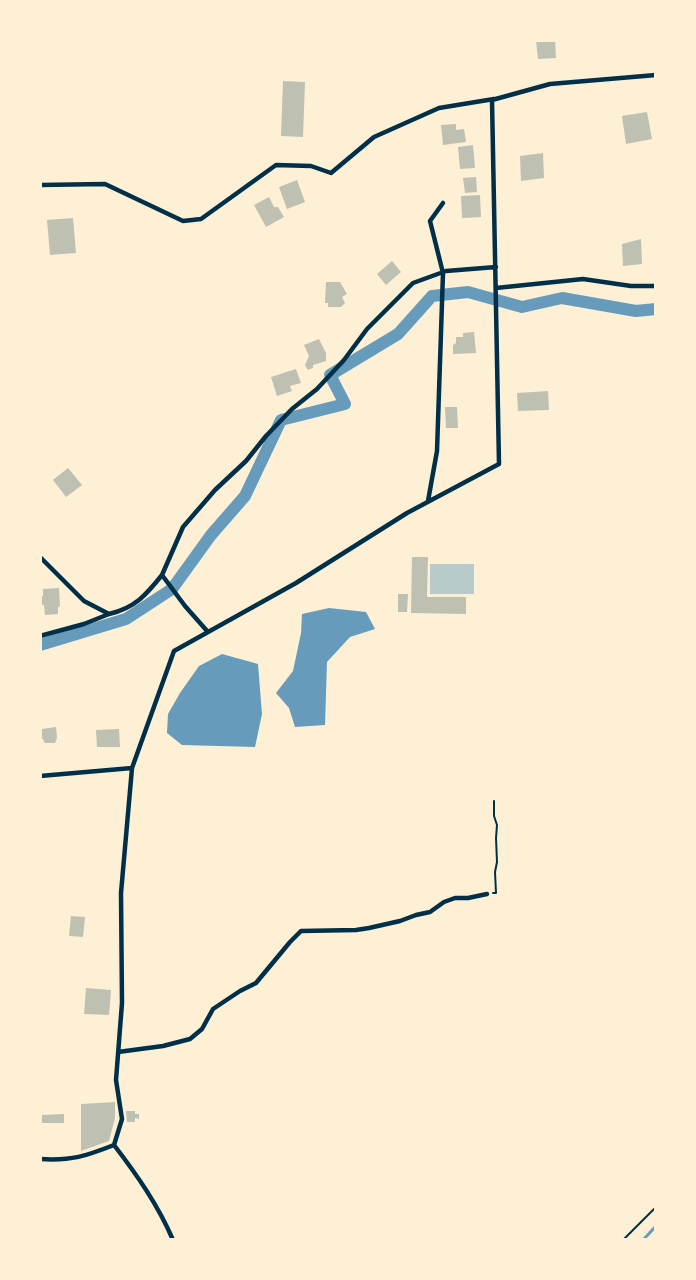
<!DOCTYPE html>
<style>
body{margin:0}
#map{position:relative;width:696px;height:1280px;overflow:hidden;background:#fdf0d5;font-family:"Zilla Slab",serif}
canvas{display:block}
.frame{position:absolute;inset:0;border:42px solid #fdf0d5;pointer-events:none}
</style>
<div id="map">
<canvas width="696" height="1280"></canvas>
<div class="frame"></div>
</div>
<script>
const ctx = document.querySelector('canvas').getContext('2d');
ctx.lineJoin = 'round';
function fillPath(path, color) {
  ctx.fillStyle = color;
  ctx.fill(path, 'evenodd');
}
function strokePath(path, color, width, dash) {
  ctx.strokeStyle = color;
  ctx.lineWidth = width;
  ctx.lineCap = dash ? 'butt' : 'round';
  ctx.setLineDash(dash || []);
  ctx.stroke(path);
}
fillPath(new Path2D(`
 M430,564H474V594H430Z`), '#b9caca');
fillPath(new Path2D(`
 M329,608L366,612L375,629L350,637L327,662L325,725L295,727L289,708L276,693L293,671L301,633L302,614Z
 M222,654L258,664L262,714L255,747L182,745L167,733L168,714L180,693L199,666Z`), '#669bbc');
strokePath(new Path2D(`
 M643,1240L656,1226`), '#669bbc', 3);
strokePath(new Path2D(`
 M40,645L126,619L172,589L211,535L245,496L281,420L345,404L330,375L398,334L432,296L468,292L522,307L562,298L636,311L656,309`), '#669bbc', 12);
fillPath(new Path2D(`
 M536,40H555L556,58L538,59Z
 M283,81L305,82L303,137L281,136Z
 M647,112L652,139L626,144L622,116Z
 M456,124V130L464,129L466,142L443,145L441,125Z
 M473,145L475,168L460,169L458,147Z
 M543,153L544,178L521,181L520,156Z
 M476,177L477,192L465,193L463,178Z
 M297,180L305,202L287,209L279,187Z
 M480,195L481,217L462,218L461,196Z
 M269,197L274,207H278L284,217L266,227L254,205Z
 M73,218L76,253L50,255L47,220Z
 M641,239L642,264L623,266L622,244Z
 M392,261L401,272L386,285L377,274Z
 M326,282H340L347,294L342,297L345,303L341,307H328V303H325Z
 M474,332L476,353L453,354V345L456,343V337H463V333Z
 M319,339L326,353V361L313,365V368L308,370L305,365L309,356L304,345Z
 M296,369L301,383L290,386L292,391L277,396L271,377Z
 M548,391L549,410L518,411L517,393Z
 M445,407H457L458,428H446Z
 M68,468L82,485L66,497L53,480Z
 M412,557H428L427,597H466V614L411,613Z
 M59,588L60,606L58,607V614L45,615L44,605H40V596H43V589Z
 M398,594H408L407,612H398Z
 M56,727L57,738L55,743H45L42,738V729Z
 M119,729L120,747H97L96,730Z
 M71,916L85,917L83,937L69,936Z
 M86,988L111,990L109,1015L84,1014Z
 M115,1102V1118L109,1141L81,1151V1104Z
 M126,1111H135V1114H139V1119L135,1118V1122H127Z
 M64,1114V1123H42V1115Z`), '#bec0b2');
strokePath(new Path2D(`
 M493,893H496L495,872L497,862L496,838L497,825L494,816V801
 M623,1240L656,1207`), '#003049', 2);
strokePath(new Path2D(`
 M40,185L105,184L183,221L201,219L276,165L311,166L331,173L374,137L439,108L494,99
 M496,288L583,279L631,286H656
 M428,501L437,451L443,273L430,221L443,203
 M40,557L84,601L109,614C135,608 146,595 162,575
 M208,632L185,606L162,575L183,527L215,490L246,461L266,436L292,409L317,389L344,360L367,329L413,283L446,271L496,267
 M40,636L84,624L109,614
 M40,776L132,768
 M118,1052L163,1046L190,1039L202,1029L213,1009L240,991L256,983L290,942L301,931L356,930L369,928L400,921L416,915L430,912L444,902L455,898H468L487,894
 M114,1145C137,1175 158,1205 173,1240
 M40,1159C72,1161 86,1156 114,1145L122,1119L116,1080L122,1003L121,893L132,768L174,651L296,583L407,513L499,464L492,100L550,84L656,75`), '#003049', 4.5);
</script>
